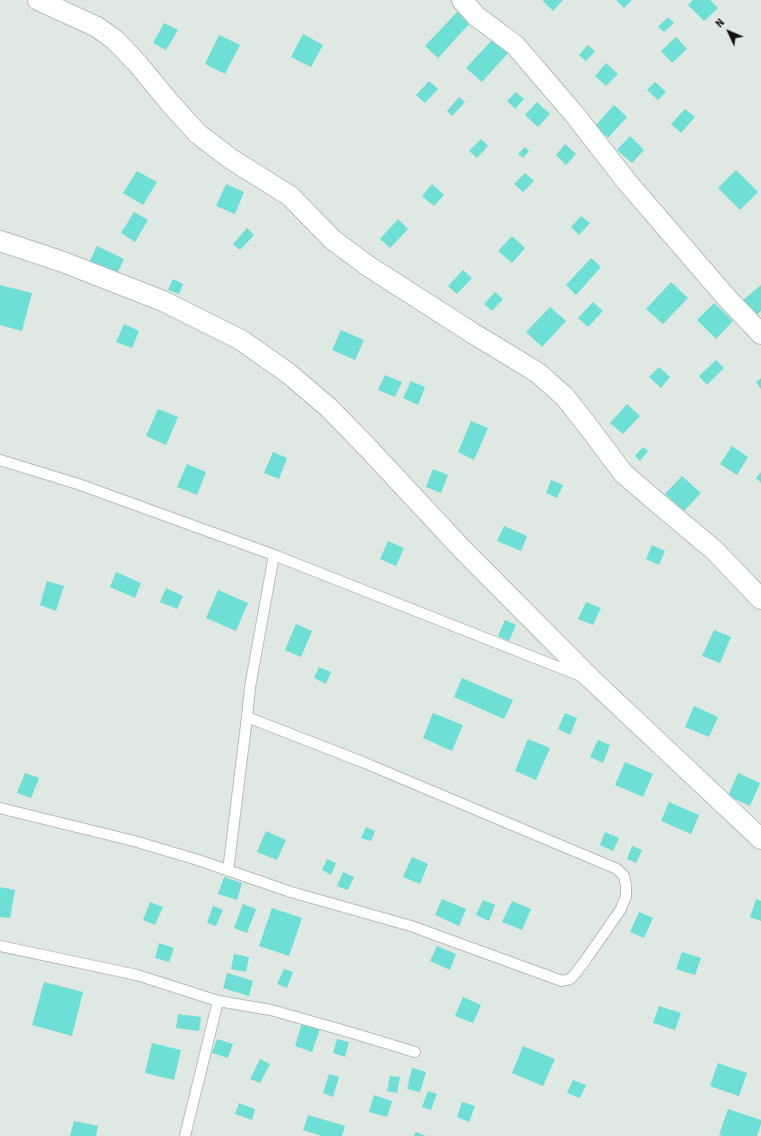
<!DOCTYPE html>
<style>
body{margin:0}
#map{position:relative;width:761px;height:1136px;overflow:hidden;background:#dfe8e2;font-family:"Roboto Condensed",sans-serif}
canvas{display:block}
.north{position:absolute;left:709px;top:12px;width:40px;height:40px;-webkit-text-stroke:3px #dfe8e2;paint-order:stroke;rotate:314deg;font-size:11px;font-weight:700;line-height:16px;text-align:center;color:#101311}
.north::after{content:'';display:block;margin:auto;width:14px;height:18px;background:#101311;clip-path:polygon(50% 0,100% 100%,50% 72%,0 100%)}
</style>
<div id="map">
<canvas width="761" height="1136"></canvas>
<div class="north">N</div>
</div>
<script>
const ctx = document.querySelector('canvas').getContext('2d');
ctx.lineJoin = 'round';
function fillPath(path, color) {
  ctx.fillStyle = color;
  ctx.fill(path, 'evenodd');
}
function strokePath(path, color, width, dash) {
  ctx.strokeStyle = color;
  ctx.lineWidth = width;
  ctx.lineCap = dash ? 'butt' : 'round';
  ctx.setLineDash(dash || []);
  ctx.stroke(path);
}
fillPath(new Path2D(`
 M543,0H563L553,11L543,1Z
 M616,0H632L624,8Z
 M693,0H710L718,8L704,21L688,5Z
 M458,11L470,23L438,58L425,46Z
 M668,17L674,23L664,32L658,27Z
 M164,23L178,30L166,50L153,43Z
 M303,34L323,45L311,67L291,57Z
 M219,35L240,45L225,74L205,64Z
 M676,37L687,49L672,63L661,51Z
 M493,39L508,53L482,82L466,68Z
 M588,45L595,51L586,61L579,55Z
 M606,63L618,74L606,86L595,76Z
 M429,81L438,89L425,103L416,95Z
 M655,82L666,92L658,100L647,90Z
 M516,92L524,99L515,109L507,101Z
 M459,97L465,102L452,116L447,111Z
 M537,102L550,114L538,127L525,115Z
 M614,105L627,117L608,138L595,126Z
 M685,109L695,117L681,133L671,124Z
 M630,136L644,150L632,163L617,150Z
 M481,139L488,146L477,158L469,151Z
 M565,144L576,154L566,165L556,155Z
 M525,147L529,151L523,158L518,154Z
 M736,170L758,192L740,210L718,188Z
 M137,171L157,182L143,205L123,193Z
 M525,173L534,181L523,192L514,184Z
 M226,184L244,192L235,214L216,206Z
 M432,184L444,195L434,206L422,196Z
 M134,212L148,220L135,242L121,233Z
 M581,216L590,223L579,235L571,227Z
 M398,219L408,229L390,248L380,239Z
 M247,228L254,235L240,250L233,244Z
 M512,236L525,248L512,263L498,251Z
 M97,246L124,259L116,276L89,263Z
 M591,258L601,267L576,295L566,285Z
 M463,270L472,278L457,294L448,286Z
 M173,279L183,284L179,294L168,290Z
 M671,282L688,298L663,324L646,309Z
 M0,285L32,293L22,331L0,325Z
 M761,285V311L754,317L741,302Z
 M495,292L503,299L492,311L484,304Z
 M593,302L603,311L588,327L578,318Z
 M714,303L733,321L716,339L697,320Z
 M550,307L566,321L542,347L526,332Z
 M124,324L139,331L132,348L116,342Z
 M341,330L364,340L355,360L332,350Z
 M716,360L724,368L707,385L699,376Z
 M659,367L670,377L661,388L649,377Z
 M385,375L402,382L395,397L378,390Z
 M761,378V389L756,382Z
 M411,381L425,387L418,405L403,398Z
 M627,404L640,416L623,434L610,423Z
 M158,409L178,417L166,445L146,436Z
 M471,421L488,428L474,460L458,452Z
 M732,446L748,457L737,475L720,464Z
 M643,447L648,451L640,461L635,456Z
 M273,452L287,458L279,479L264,473Z
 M187,464L206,472L197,495L177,487Z
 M433,469L448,475L441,493L426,487Z
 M761,472V483L756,478Z
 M682,476L701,493L684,511L665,494Z
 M551,480L563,485L557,498L546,493Z
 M504,526L527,536L521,551L497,541Z
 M388,541L404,548L396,566L380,559Z
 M652,545L665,551L659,565L646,559Z
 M116,572L141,583L135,598L110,587Z
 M47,581L64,586L56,611L40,605Z
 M166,588L183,596L177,609L160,602Z
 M218,590L248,603L236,631L206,618Z
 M586,602L601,608L593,625L578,619Z
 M505,620L516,625L509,641L498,636Z
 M296,624L312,631L301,657L285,650Z
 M714,630L731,637L720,663L702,656Z
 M319,667L331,672L326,684L314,678Z
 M462,678L513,700L504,719L454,697Z
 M694,706L718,717L709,737L685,727Z
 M433,713L463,725L452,751L423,738Z
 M565,713L577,718L570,735L558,729Z
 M528,739L550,748L536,780L515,771Z
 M598,740L610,745L603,763L590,757Z
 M625,762L653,774L643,797L615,785Z
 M25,773L39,778L31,798L17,793Z
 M738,773L760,783L750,806L728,796Z
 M669,802L699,815L691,834L661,821Z
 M366,827L375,831L371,841L361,838Z
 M266,831L286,840L277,860L257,852Z
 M605,832L619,838L613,851L600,845Z
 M632,846L642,850L636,863L627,859Z
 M412,857L428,864L420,884L403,877Z
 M327,859L336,863L331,875L322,870Z
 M343,872L354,877L348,890L337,886Z
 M224,877L242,883L237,900L218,894Z
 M0,887L15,890L10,918L0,917Z
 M442,899L466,909L459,926L435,915Z
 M756,899L761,901V921L750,917Z
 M483,900L495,905L489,921L476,915Z
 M512,901L531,909L522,930L502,922Z
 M150,902L163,907L155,925L143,920Z
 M243,904L256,909L247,933L234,928Z
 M213,906L223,910L216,926L207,923Z
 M272,908L302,918L289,956L259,946Z
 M639,912L653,918L644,938L630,932Z
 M159,943L174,948L169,962L155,958Z
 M437,946L456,954L450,970L430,961Z
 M682,952L701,958L695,975L676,969Z
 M234,954L249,957L246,972L231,969Z
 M284,969L293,972L287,988L277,984Z
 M227,973L253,981L249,996L223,988Z
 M44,982L83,992L72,1036L32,1025Z
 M463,997L481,1005L473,1023L455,1016Z
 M659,1006L681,1013L675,1030L653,1023Z
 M178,1014L201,1017L199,1031L176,1028Z
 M302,1023L320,1029L312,1052L295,1046Z
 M217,1039L233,1044L228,1058L212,1053Z
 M337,1039L349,1042L345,1057L333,1053Z
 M152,1043L181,1050L174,1080L145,1073Z
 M523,1046L555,1059L543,1086L512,1073Z
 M260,1059L270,1064L260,1083L250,1079Z
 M718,1063L747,1073L739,1096L710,1086Z
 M412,1068L426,1072L420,1092L407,1089Z
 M329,1074L339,1077L333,1097L323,1093Z
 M390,1076L400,1077L397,1093L387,1091Z
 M573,1080L586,1085L580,1098L567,1093Z
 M428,1091L437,1094L431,1110L422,1107Z
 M374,1095L392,1101L387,1117L369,1112Z
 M462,1102L475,1106L469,1122L457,1117Z
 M239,1103L255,1109L252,1120L235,1114Z
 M728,1109L761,1120V1124L757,1136H723L719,1135Z
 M308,1115L345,1126L342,1136H322L303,1130Z
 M74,1121L98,1126L96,1136H70Z
 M416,1132L426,1136H414Z`), '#6ddfd5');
const lane = new Path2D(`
 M0,460L78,484L274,555L581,676
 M0,808L134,841L198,860L291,892L411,926L562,981L570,979L575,974L587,958L621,909L626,896V885L624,876L617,869L365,763L247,717
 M228,871L247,717L250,687L274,555
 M0,946L137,975L218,1001L271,1010L349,1032L415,1052
 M185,1136L218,1001`);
const street = new Path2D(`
 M38,0L97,27L115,40L137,63L170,103L198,134L231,159L290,196L333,240L368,266L474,334L517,360L538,373L565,397L587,425L623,473L653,499L714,550L761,599
 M462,0L476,16L515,45L575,115L627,182L726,297L761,334
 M0,241L63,262L163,301L241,340L288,373L328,407L367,447L462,549L591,679L761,839`);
strokePath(lane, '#b6bfb9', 12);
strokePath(street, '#b6bfb9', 22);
strokePath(lane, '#fff', 10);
strokePath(street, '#fff', 20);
</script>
